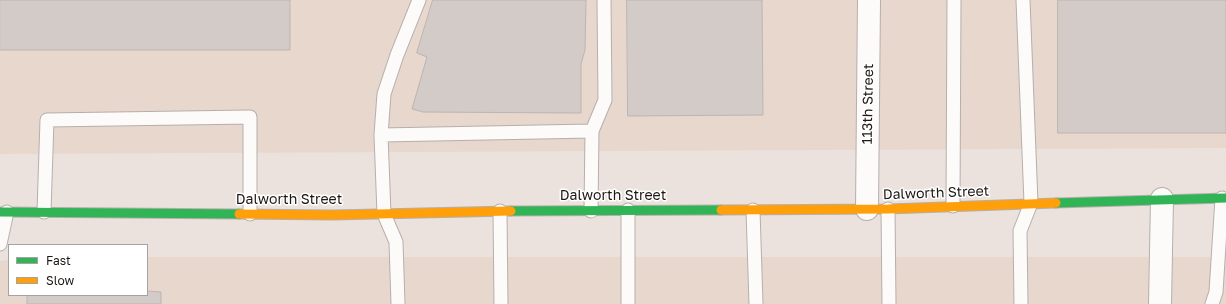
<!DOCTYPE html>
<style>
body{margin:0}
#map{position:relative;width:1226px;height:304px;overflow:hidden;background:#ebe2dd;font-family:"Golos Text",sans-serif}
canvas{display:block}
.legend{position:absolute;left:8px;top:244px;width:140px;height:52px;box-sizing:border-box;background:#fff;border:1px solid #a5a3a1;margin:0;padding:5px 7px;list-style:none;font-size:12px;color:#1d1814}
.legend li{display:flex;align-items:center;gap:8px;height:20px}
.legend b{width:20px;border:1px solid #a5a3a1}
</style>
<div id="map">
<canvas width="1226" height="304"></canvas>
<ul class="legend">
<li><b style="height:5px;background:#30b455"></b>Fast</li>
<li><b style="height:5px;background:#ff9f0a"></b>Slow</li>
</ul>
</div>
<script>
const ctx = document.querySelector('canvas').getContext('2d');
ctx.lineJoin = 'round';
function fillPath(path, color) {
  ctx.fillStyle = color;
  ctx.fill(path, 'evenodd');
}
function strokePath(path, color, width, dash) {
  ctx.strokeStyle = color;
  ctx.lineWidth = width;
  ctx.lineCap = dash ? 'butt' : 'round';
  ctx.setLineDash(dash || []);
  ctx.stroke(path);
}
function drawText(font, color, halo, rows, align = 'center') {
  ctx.font = font + ' "Golos Text",sans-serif';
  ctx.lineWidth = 3;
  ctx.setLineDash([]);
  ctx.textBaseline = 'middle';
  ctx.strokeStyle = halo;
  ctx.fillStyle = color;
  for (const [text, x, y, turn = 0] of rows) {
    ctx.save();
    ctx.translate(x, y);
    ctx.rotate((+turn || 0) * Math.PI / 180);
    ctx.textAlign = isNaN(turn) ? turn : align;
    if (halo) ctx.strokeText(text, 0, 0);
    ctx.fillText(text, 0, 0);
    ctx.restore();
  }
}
fillPath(new Path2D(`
 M0,0H1226V148L0,154Z
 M147,257H1226V304H0V261L9,260V295H147Z`), '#e8d7cd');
const building = new Path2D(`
 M0,0H290V50H0Z
 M433,0H586L585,50L581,64V113L423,112L412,109L427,57L417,53Z
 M627,0H762L763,115L628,116Z
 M1058,0H1226V133H1058Z
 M147,291L161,292V304H27V295H147Z`);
fillPath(building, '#d2cbc7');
strokePath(building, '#bcb5b2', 1);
const lane = new Path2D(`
 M592,131L605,100L604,0
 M381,135L384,94L397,55L419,0
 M953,206L954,0
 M888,209L889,304
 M628,210V304
 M753,210L756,304
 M500,211L501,304
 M44,212L47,120L250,117V214
 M0,244L7,212
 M398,304L396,242L384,214L381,135L592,131L591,211
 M1021,304L1020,231L1031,203L1023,0
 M1212,304L1216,292L1222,198`);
const street = new Path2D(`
 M867,209L869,0
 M1160,304L1162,199`);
const fast = new Path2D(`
 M1056,203L1226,198
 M511,211L721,210
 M0,212L239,214`);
const slow = new Path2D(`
 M721,210L888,209L1056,203
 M239,214L333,215L511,211`);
strokePath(lane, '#b6afac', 15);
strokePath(street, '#b6afac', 24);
strokePath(fast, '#b6afac', 11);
strokePath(slow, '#b6afac', 11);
strokePath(lane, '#fcfbfa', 13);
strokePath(street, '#fcfbfa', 22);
strokePath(fast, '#30b455', 9);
strokePath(slow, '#ff9f0a', 9);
drawText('14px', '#1d1814', '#fff', [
 ["113th Street",868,104,-89],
 ["Dalworth Street",936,193,-2],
 ["Dalworth Street",613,196],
 ["Dalworth Street",289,200]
]);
</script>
